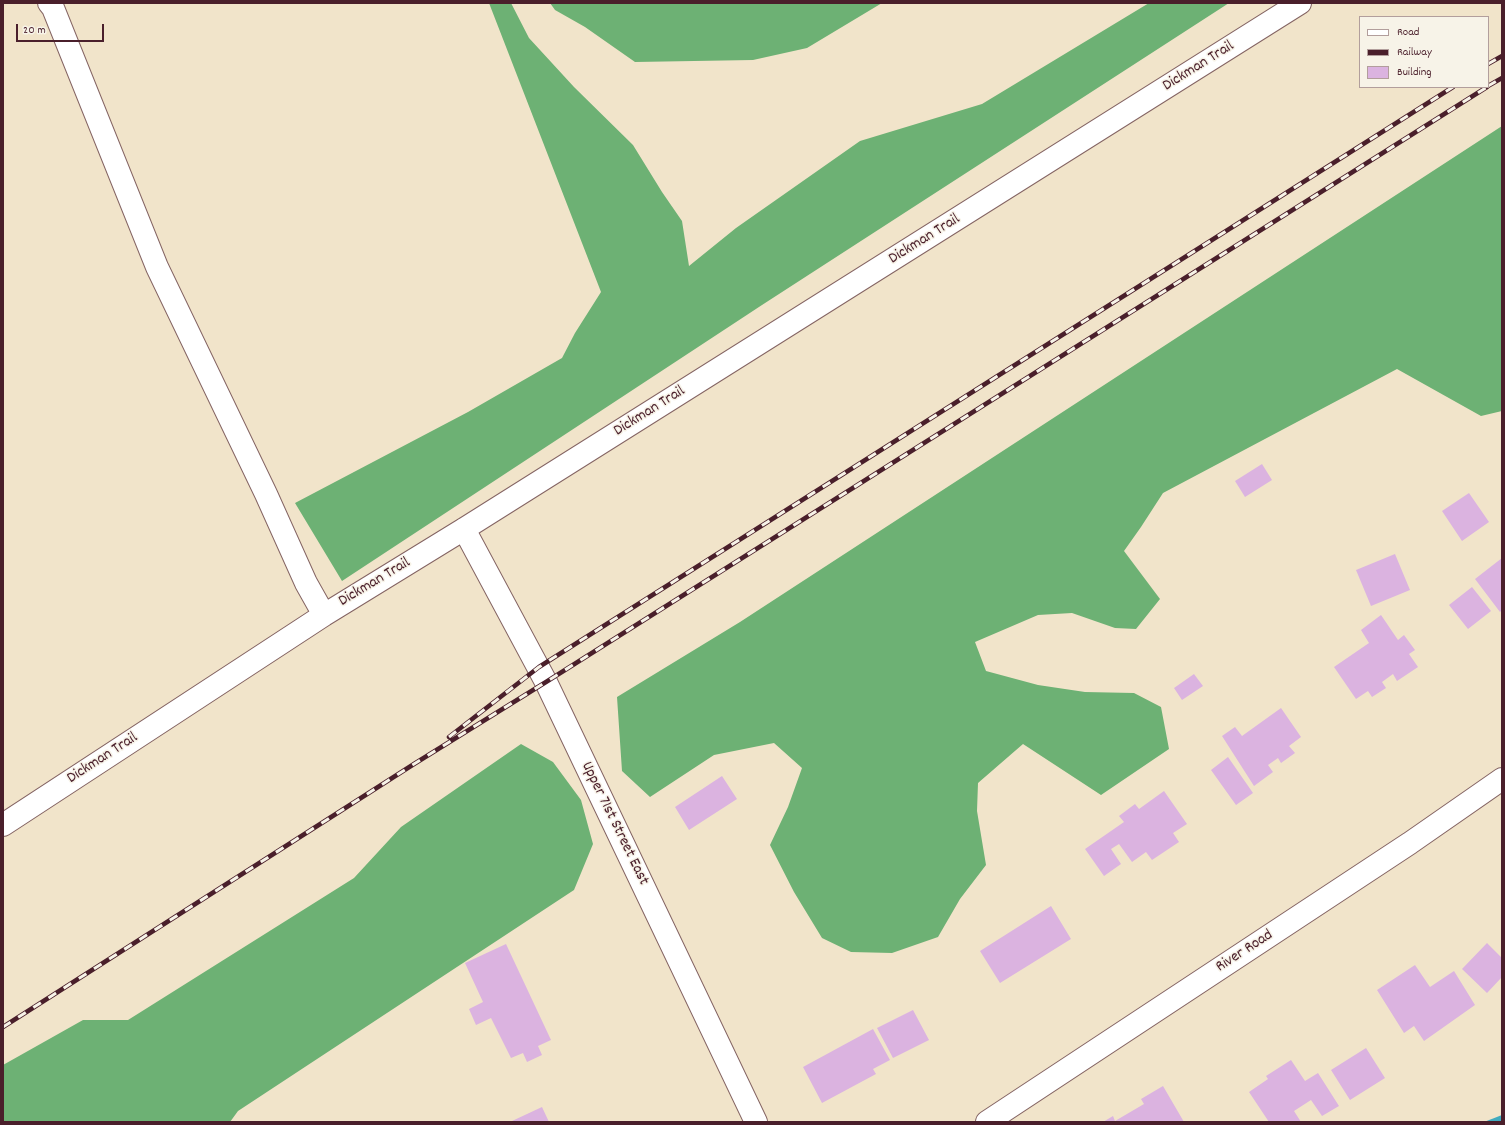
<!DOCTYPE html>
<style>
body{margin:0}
#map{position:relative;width:1505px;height:1125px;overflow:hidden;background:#f1e4ca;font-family:Dekko,sans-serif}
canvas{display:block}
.frame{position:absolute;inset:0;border:4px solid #4a1f2b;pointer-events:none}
.legend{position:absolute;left:1359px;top:16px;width:130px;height:72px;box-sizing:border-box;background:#f7f3e8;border:1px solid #b29e9c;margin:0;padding:5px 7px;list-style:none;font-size:12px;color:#4a1f2b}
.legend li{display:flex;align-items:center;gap:8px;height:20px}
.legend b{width:20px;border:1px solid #b29e9c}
.scale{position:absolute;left:16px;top:24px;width:88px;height:18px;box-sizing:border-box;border:2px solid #4a1f2b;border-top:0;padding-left:5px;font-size:12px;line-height:14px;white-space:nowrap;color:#4a1f2b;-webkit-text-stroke:3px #f7f3e8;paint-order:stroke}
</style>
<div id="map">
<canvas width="1505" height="1125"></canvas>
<div class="frame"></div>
<ul class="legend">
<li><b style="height:5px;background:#fff"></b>Road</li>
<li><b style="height:5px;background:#4a1f2b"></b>Railway</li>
<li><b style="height:11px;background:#dbb3e0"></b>Building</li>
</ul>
<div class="scale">20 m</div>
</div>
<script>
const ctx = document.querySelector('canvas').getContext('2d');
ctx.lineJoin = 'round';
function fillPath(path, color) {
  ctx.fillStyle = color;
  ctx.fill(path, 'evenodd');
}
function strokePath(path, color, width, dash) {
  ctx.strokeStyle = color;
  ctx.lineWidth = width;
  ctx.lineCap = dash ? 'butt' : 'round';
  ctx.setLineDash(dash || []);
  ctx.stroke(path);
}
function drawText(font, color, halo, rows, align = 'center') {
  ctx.font = font + ' Dekko,sans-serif';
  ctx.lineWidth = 3;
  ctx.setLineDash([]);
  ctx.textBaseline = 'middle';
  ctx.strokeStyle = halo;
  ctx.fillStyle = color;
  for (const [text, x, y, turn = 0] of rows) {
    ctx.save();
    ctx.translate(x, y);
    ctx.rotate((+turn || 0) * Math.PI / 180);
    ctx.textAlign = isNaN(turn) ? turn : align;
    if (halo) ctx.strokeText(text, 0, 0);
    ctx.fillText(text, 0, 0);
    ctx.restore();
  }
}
fillPath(new Path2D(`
 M489,3H511L529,38L574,87L633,145L662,192L682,221L689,266L736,228L860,141L982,104L1149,3H1229L762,305L342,581L295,503L468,412L562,358L575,333L601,292Z
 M550,3H882L807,48L753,60L635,62L585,27L555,10Z
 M1502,126V411L1481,416L1397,369L1163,493L1141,527L1124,551L1160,599L1136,629L1115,628L1072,613L1038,615L975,642L986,671L1038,685L1085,692L1134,693L1161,707L1169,749L1101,795L1023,744L978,783L977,811L986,865L960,899L938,937L892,953L851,952L822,938L794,892L770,845L788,807L802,768L774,743L714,755L650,797L622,771L617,697L740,622Z
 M521,744L553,762L581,800L593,844L574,890L238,1111L230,1122H3V1065L83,1020H128L354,878L401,827Z`), '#6db174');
fillPath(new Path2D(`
 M1502,1115V1122H1484Z`), '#40abbf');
fillPath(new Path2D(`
 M1262,464L1272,480L1245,497L1235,481Z
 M1469,493L1489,522L1462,541L1442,511Z
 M1395,554L1410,590L1371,606L1356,570Z
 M1502,558V610L1500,612L1475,579Z
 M1472,587L1491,611L1468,629L1449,605Z
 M1381,615L1398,640L1404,635L1415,650L1409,654L1418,667L1397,681L1393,674L1382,682L1386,688L1372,697L1368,691L1356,699L1334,667L1369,643L1361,630Z
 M1194,674L1203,686L1182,700L1174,688Z
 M1281,708L1301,737L1289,746L1295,753L1281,763L1278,758L1268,765L1273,772L1254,786L1222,736L1235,727L1242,736Z
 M1228,757L1253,793L1236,805L1211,770Z
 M722,776L737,799L689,830L675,807Z
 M1164,791L1187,824L1173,833L1179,842L1152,860L1146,852L1132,862L1119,844L1111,849L1121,864L1104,876L1085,849L1124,822L1119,816L1135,804L1139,809Z
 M1051,906L1071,939L1000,983L980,951Z
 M1487,943L1502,958V977L1487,993L1462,969Z
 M506,944L551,1040L538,1046L542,1055L527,1062L523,1053L511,1058L491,1018L476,1025L469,1009L483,1002L465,963Z
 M1415,965L1430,987L1454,971L1475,1005L1424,1041L1414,1026L1404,1033L1377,990Z
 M913,1010L929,1040L893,1058L877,1028Z
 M873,1029L890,1060L873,1069L876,1074L822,1103L803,1067Z
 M1366,1048L1385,1078L1350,1100L1331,1070Z
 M1291,1060L1305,1081L1318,1073L1339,1106L1322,1116L1311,1100L1294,1111L1301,1122H1269L1249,1092L1268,1079L1266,1076Z
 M1163,1086L1184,1122H1103L1113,1116L1115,1121L1144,1104L1141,1099Z
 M542,1107L549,1122H512V1121Z`), '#dbb3e0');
const minor = new Path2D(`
 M49,3L53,8L157,267L266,494L306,583L324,615
 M464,529L546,682L756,1122
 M3,825L324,615L464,529L1300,3
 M987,1122L1410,843L1502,779`);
strokePath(minor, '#846463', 24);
strokePath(minor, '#fff', 22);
const rail = new Path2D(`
 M1488,64L1502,56
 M1488,86L1502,78
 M449,737L539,667L1453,87
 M3,1027L414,764L546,682L1487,87`);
strokePath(rail, '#4a1f2b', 4.5);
strokePath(rail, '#f7f3e8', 3, [9]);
drawText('16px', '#4a1f2b', '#f7f3e8', [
 ["Dickman Trail",1199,67,-32],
 ["Dickman Trail",925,240,-32],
 ["Dickman Trail",650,412,-32],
 ["Dickman Trail",375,583,-31],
 ["Dickman Trail",103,759,-33],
 ["Upper 71st Street East",614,824,64],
 ["River Road",1245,952,-33]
]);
</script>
